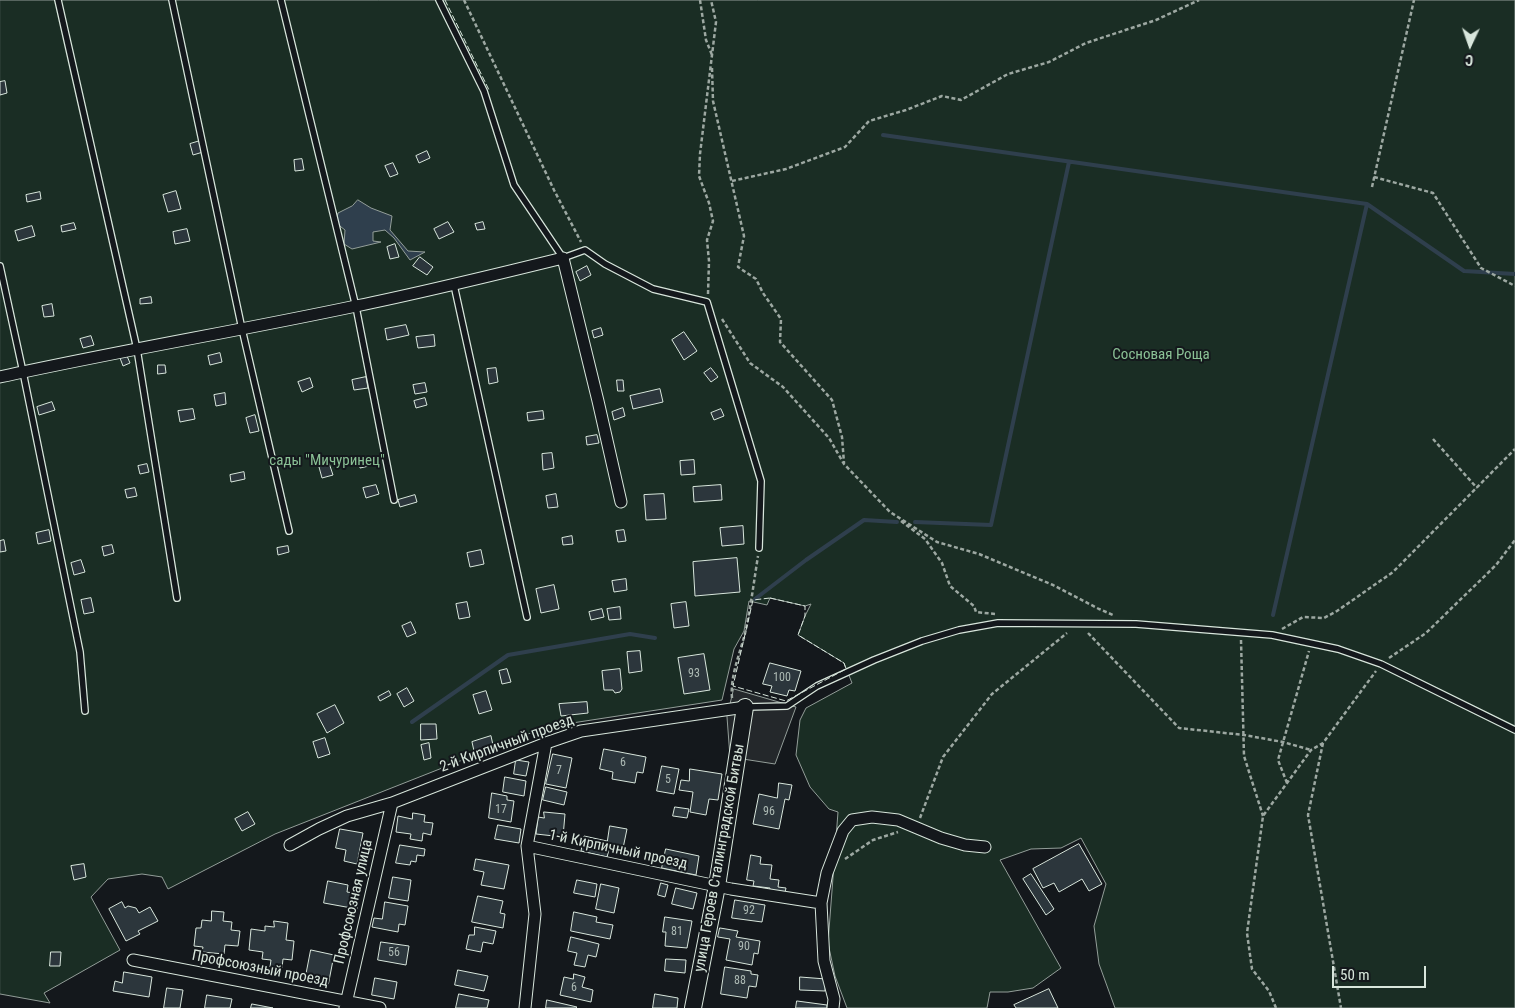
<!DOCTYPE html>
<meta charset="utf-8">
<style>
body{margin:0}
#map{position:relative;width:1515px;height:1008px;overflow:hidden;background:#14181c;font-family:"Roboto Condensed",sans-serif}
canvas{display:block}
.north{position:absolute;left:1445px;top:20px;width:50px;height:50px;-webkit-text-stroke:4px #14181c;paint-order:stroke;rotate:183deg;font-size:14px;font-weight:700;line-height:20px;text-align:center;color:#d8e6dc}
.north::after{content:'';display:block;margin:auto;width:18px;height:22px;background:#d8e6dc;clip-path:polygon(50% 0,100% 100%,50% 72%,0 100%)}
.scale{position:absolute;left:1332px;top:966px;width:94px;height:22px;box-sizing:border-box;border:2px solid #d8e6dc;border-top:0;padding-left:6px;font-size:15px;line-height:18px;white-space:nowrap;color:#d8e6dc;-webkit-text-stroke:4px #14181c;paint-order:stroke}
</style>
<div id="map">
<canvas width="1515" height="1008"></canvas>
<div class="north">С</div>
<div class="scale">50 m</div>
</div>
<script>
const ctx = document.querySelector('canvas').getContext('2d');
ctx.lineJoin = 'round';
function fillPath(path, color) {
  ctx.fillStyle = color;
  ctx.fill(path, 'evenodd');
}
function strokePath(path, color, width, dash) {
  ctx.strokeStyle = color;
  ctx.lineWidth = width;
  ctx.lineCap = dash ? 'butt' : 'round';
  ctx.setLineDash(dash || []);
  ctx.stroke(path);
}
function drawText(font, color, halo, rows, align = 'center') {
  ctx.font = font + ' "Roboto Condensed",sans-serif';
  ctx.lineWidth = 4;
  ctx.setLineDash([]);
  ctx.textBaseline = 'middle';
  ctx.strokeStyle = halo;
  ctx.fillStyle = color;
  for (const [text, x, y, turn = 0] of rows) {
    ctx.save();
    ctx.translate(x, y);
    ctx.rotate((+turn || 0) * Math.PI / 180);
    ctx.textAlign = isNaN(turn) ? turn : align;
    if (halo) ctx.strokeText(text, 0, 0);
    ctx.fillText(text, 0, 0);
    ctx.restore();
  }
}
const green = new Path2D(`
 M0,0H1515V1008H1115L1099,964L1094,926L1106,884L1081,838L1061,848L1031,849L1000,860L1061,968L1033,988L1008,992H990L987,1008H847L835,976L828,943L838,812L829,809L810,787L796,755L800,720L806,708L852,683L844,663L798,635L805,616L811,604L805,606L770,598L767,605L749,601L744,631L734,649L722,700L546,727L275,834L168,889L162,877L142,874L108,879L91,897L120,950L44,993L50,1003L0,994Z`);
fillPath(green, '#1a2d24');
strokePath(green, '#939e99', 1);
const parking = new Path2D(`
 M734,689L796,707L775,764L730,757L727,717Z`);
fillPath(parking, '#24282b');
strokePath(parking, '#939e99', 1);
const water = new Path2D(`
 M358,200L371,208L392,216L390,230L408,251L425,252L410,260L394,238L385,230L373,232V241L381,242L352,249L344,244L345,230L336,223L338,213L352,206Z`);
fillPath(water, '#2f3f4d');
strokePath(water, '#939e99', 1);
strokePath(new Path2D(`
 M883,135L1367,204L1464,271L1515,274
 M915,522L991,525L1069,162
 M755,599L806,560L864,520L897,522
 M1273,615L1367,204
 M412,722L508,655L630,634L655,638`), '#2f3f4d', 4);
const building = new Path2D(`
 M5,81L7,93L0,95V82Z
 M200,141L203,152L193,155L190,144Z
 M427,151L430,158L419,163L416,156Z
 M302,159L304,170L295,171L294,160Z
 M393,163L398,174L390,177L385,166Z
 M176,191L181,209L168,212L163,195Z
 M40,192L41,199L27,202L26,195Z
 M448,222L454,232L439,239L434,229Z
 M483,222L485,229L477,230L475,224Z
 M74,223L76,229L62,232L61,226Z
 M32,226L35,236L18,241L15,231Z
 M187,229L190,241L175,244L173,232Z
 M395,244L399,257L390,259L387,247Z
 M420,257L433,267L427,275L413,266Z
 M587,266L591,275L580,281L576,272Z
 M151,297L152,303L140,304V299Z
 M52,304L54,316L44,317L42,306Z
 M406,325L409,335L387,340L385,329Z
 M601,328L603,335L594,338L592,331Z
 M684,332L697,351L684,360L672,340Z
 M434,335L435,346L418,348L416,337Z
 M91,336L94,345L83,348L80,339Z
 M220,353L222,362L210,365L208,356Z
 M127,356L130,363L123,366L120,358Z
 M158,365H165L166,373L158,374Z
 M496,368L498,382L489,384L487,369Z
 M711,368L718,377L711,382L704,373Z
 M366,377L368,388L354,390L352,380Z
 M310,378L313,387L302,392L298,382Z
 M617,380H623L624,391H618Z
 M425,383L427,392L415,394L413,385Z
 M660,389L663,402L633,409L630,396Z
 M225,393L226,404L216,406L214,395Z
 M425,398L427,405L416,408L414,401Z
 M52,402L55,410L39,415L37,407Z
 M623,408L625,416L614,420L612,412Z
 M193,409L195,419L180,422L178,411Z
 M721,409L724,416L714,420L711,413Z
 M543,411L544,419L528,421L527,413Z
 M255,415L259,431L250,433L246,418Z
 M597,435L599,443L587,445L586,437Z
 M552,453L554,468L543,470L542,454Z
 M368,457L369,466L360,468L359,458Z
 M694,460L695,474L681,475L680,461Z
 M329,463L333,475L322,478L319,467Z
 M147,464L149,472L140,474L138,466Z
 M244,472L245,479L231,482L230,475Z
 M376,485L379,494L366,498L363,488Z
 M721,485L722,500L694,502L693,487Z
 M135,488L137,496L127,498L125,490Z
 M556,494L558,507L548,508L546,496Z
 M664,494L666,519L646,520L644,495Z
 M415,495L417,502L400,507L398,500Z
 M743,526L744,544L722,546L720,528Z
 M49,530L51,541L38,544L36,533Z
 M624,530L626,541L618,542L616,531Z
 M572,536L573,544L563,545L562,538Z
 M4,540L6,551L0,552V541Z
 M112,545L114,553L104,556L102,547Z
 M288,546L289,552L278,555L277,548Z
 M481,550L484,564L470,567L467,553Z
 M737,558L740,592L695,596L693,562Z
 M81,560L85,572L74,575L71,563Z
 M626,579L627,590L614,592L612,581Z
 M554,585L559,609L541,613L536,589Z
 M91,598L94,612L84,614L81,600Z
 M467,602L470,617L459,619L456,604Z
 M686,602L689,626L674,628L671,604Z
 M620,607L621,619L609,620L607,609Z
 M602,609L604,617L591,620L589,612Z
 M411,622L416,633L407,637L402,626Z
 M640,651L642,671L629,673L627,652Z
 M704,654L710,690L684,694L678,658Z
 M770,663L801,671L795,691L789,690L787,696L770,692L772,686L763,684Z
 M507,669L511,682L502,684L499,671Z
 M620,669L622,689L620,692L615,693L613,690H604L602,671Z
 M407,688L414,701L404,707L397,694Z
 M389,691L391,695L380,701L378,697Z
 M486,691L492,710L479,714L473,695Z
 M587,702L588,713L561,716L559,704Z
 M335,705L344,723L327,733L317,714Z
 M421,724H436L437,739L421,740Z
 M491,736L493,745L474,751L472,742Z
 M325,738L330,754L318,758L313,742Z
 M429,743L431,758L424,760L421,745Z
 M604,749L646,757L643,773L637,772L635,783L612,779L613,772L600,769Z
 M553,754L572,758L566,788L546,784Z
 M516,760L529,762L526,776L514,774Z
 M662,766L679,769L674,794L657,791Z
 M690,769L722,774L718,800L709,799L706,815L690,812L693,792L679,790L681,780L689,781Z
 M505,777L526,781L524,796L503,792Z
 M779,783L792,785L789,800L785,799L779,829L753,824L759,794L777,798Z
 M546,787L567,792L564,805L543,800Z
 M492,793L507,796V800L514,801L511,822L489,818Z
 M675,807L689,809L687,818L673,816Z
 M248,812L255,824L242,831L235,819Z
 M544,812L565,814L563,837L536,834L538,817L544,818Z
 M413,813L425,815L424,822L433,823L431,835L423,833L422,841L410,839L411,834L396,832L398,816L412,819Z
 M498,825L521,829L519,843L495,839Z
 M610,826L627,829L622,853L609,850L607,857L581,851L584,836L607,841Z
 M340,829L363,833L357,864L344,861L346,850L336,848Z
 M1079,844L1102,884L1089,891L1082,879L1059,892L1054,883L1043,888L1033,869Z
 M400,845L425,849L424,856L417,855L416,862L411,861L410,865L396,863Z
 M666,849L699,856L696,875L662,868Z
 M751,855L761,857L760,864L772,865L770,879L779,880L778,887L786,888L784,897L769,894L770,888L753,886L754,881L747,880Z
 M476,859L509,865L504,889L481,885L484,872L474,870Z
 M84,864L86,877L74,880L71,866Z
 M1031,874L1054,909L1046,915L1023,879Z
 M393,877L411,880L408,901L389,898Z
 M577,880L597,884L595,897L574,893Z
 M328,881L348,885L347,892L360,894L357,909L324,903Z
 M661,883L668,885L665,897L658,895Z
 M601,884L619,888L614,913L596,909Z
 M676,888L697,893L693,909L672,904Z
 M478,896L503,901L500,913L505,914L503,928L472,922Z
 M735,900L765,905L762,922L732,918Z
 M122,902L125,908L128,906L136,908L139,913L150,907L158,921L138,931L140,934L126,941L109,909Z
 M385,902L408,906L405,925L399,924L398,932L372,927L374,918L382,919Z
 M212,911L224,912L223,921L232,922L231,930L240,931L238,946L225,945L224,954L202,952L203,947L194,946L196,928H201L202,920L211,921Z
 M574,912L597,917L596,922L613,925L610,939L571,931Z
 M665,917L692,921L687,948L665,946L666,932H663Z
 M274,921L288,923L286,940L294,941L292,960L283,959L282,968L270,967L271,960L262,959L263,952L249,950L251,929L265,931V926L274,927Z
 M475,927L496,931L493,944L483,942L481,952L466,949L469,935H474Z
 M720,928L738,931L736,937L760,941L758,954L754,953L752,965L726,960L730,939L718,937Z
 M571,937L599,944L596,957L588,955L585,967L574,965L577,953L568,951Z
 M381,942L409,946L406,965L378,960Z
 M311,950L334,955L328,986L305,981Z
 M51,952H61L60,966H50Z
 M666,959L686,960L685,973L665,971Z
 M725,967L751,971V974L758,975L756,987L749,986L747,998L721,994Z
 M458,970L488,976L484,991L455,985Z
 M124,972L152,977L149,997L113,991L115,981L122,983Z
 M574,974L585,977L582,987L593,990L591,1002L560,995L564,977L573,979Z
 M800,977L826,979L825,991L800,990Z
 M375,978L397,982L394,999L372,995Z
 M167,988L183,990L180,1008H164Z
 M1049,989L1058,1008H1016L1014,1005Z
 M459,994L489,1000L487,1008H456Z
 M655,994L678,998L677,1008H653Z
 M207,995L232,999L230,1008H205Z
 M547,1000L577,1007L576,1008H546Z
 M797,1001L827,1005V1008H796Z
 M252,1004L273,1008H251Z`);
fillPath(building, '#2c363c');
strokePath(building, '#d8e6dc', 1);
const lane = new Path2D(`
 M58,0L137,349L177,598
 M172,0L242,329L289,531
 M281,0L356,307L394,500
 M439,0L484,91L514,185L563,258L585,250L605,264L653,289L707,302L761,481L759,548
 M0,266L23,372L80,652L85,711
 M454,285L527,617
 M747,707L787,706L817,686L874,660L922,641L959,630L998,623L1136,624L1272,635L1338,649L1381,664L1515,730`);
const street = new Path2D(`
 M0,377C118,351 238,331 356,306C425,292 494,275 563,258L598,401L621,502
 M290,845L319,829L347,816L392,803L546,743L581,731L745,707
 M527,846L731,889L821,903
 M133,960L380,1008
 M345,1008L392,803
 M525,1008L535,914L527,846L546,743
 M833,1008L834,999L824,961L821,903L827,873L843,831L852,820L872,817L898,820L941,838L965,845L985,847`);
const secondary = new Path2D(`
 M693,1008L717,886L745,707`);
strokePath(lane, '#d8e6dc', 8);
strokePath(street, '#d8e6dc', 13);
strokePath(secondary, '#d8e6dc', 18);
strokePath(new Path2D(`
 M464,0L554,190L581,242
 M700,0L706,40L712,55
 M712,68L713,101L744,236L738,267L756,279L763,293L781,319L780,342L832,400L842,437L844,463
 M1374,177L1433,193L1481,268L1515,286
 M732,181L786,169L845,147L869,121L906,110L942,96L961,100L1008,74L1049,62L1086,43L1156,20L1199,0
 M1372,187L1414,0
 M708,294L709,261L707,240L713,221L709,203L699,176L700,154L716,22L711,0
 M722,319L750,363L783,387L829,438L844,464L890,512L937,542L979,554L1053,585L1099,609L1113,615
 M1433,439L1477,488
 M901,521L925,539L942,563L950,586L974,606L976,612L995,614
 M1282,629L1303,617L1324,618L1337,611L1393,572L1515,449
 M1088,633L1179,728L1244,735L1283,742L1311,750
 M1241,640L1244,756L1263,816
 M1389,658L1426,633L1496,565L1515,540
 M732,698C730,674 741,652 746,629C751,605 754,581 758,556
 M1323,743L1308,815L1341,1008
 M1287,783L1278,760L1309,651
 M920,818L943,757L992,694L1067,633
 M845,859L873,840L898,832
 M1276,1008L1269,991L1252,969L1247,933L1263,816L1311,750L1323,743L1376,671`), '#9da8a2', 2.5, [4, 2.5]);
strokePath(lane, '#14181c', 5.5);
strokePath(street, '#14181c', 11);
strokePath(secondary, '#14181c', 16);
strokePath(new Path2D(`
 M445,0L489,90
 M770,598L805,606V616L798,635L844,663L846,669L786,701L733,686L753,600Z`), '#d8e6dc', 1, [6, 2.5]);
drawText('12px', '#adbab4', null, [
 ["93",694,674],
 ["100",782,678],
 ["6",623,763],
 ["7",559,771],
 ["5",668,780],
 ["17",501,810],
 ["96",769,812],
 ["92",749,911],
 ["81",677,932],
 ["90",744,947],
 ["56",394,953],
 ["88",740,981],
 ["6",574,988]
]);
drawText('15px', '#8ac095', '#14181c', [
 ["Сосновая Роща",1161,355],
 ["сады \"Мичуринец\"",327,461]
]);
drawText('15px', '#d8e6dc', '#14181c', [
 ["2-й Кирпичный проезд",507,744,-20],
 ["1-й Кирпичный проезд",618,850,12],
 ["улица Героев Сталинградской Битвы",720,858,-80],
 ["Профсоюзная улица",354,902,-77],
 ["Профсоюзный проезд",260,969,11]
]);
</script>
